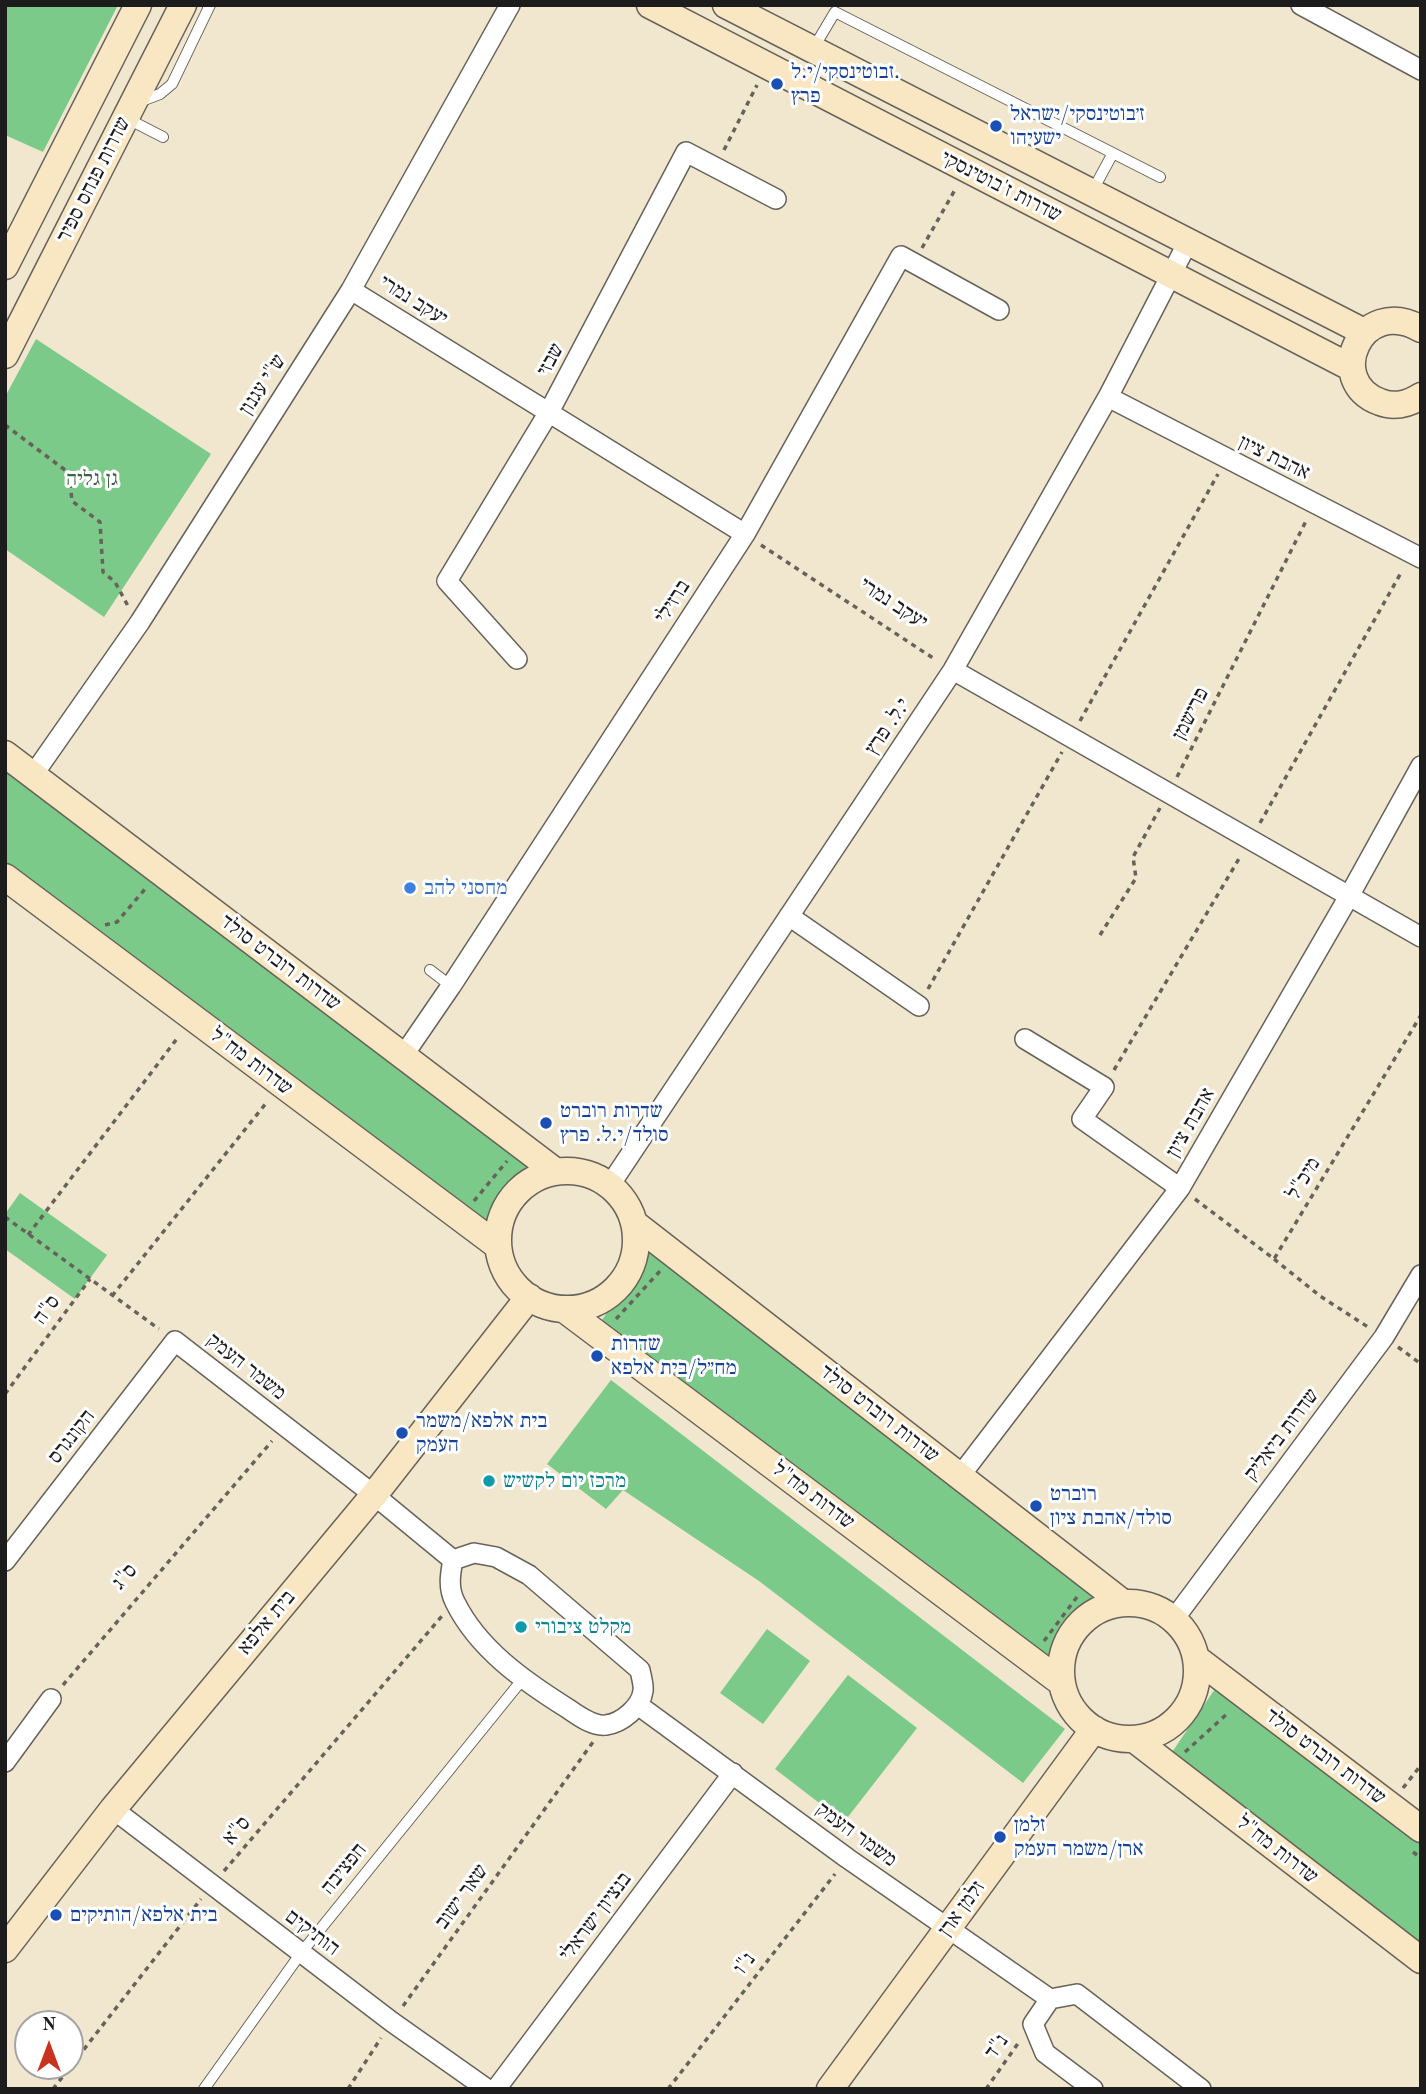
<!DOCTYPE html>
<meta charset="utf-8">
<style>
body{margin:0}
#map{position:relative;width:1426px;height:2094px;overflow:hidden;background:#f1e7cf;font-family:"Old Standard TT",serif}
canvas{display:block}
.frame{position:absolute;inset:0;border:7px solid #1c1c1c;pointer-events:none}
.north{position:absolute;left:14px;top:2010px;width:70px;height:70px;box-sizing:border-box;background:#fff;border:2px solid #a4a4a4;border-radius:50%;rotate:0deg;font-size:19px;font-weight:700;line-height:28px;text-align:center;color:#1c1c1c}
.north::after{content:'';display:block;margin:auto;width:24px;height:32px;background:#c8321e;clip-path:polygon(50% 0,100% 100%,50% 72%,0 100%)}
</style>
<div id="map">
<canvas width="1426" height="2094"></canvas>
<div class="frame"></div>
<div class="north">N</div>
</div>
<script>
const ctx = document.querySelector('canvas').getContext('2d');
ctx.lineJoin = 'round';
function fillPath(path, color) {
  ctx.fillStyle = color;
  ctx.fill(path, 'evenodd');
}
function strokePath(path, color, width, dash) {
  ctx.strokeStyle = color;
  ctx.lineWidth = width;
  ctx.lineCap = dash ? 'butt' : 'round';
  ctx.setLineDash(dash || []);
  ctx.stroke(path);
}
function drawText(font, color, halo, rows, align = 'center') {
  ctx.font = font + ' "Old Standard TT","Frank Ruhl Libre",serif';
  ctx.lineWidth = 6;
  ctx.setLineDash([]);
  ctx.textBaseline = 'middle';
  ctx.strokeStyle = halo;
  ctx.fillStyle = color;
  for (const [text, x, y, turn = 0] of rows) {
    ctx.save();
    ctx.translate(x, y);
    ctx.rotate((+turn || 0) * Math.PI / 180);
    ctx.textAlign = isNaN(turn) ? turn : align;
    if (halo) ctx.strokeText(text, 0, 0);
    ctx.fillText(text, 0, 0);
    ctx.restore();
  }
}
fillPath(new Path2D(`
 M5,5H118L43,152L5,135Z
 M36,339L211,454L104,617L5,549V397Z
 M5,763L530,1161L482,1226L5,871Z
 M20,1193L107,1255L75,1299L5,1249V1214Z
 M653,1247L1096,1591L1041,1666L597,1327Z
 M611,1380L1065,1729L1023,1783L759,1581L623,1490L606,1509L547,1464Z
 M767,1629L810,1661L763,1724L720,1693Z
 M848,1675L917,1728L844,1822L775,1769Z
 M1219,1683L1421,1837V1956L1164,1764Z`), '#7bca89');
const lane = new Path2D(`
 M813,49L835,12L1160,177
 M139,102L160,94L172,84L210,5
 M126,118L163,137
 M1093,190L1113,153
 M430,970L451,986
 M204,2089L301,1953L522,1680`);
const street = new Path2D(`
 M1301,5L1421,70
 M351,290L745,534
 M1108,397L1421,558
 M517,659L447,581L549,412L686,152L776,199
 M953,670L1421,937
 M33,775L140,622L351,290L510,5
 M789,916L919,1006
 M1025,1039L1104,1087L1082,1119L1180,1188
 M403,1056L451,986L745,534L901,256L999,310
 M610,1185L953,670L1108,397L1188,242
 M960,1476L1180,1188L1348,898L1421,766
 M474,1553L496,1557L529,1575L640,1670C641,1676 644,1685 643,1691C641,1707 622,1723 606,1725C593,1727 577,1715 567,1708C524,1681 478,1649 455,1602C448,1588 450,1575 453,1560Z
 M5,1561L175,1341L374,1495L453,1560
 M1174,1619L1384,1337L1421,1275
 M638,1705L847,1858L1050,1999
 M5,1762L51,1699
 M113,1809L392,2022L487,2089
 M496,2089L733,1773
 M1093,2089L1045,2053L1033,2024L1050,1999L1077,1994L1201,2089`);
const secondary = new Path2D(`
 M650,5L1352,368
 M726,5L1364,332
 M5,266L138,5
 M1421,329C1361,294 1323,381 1380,402C1395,408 1408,404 1421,396
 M5,355L183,5
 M5,754L555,1171
 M5,877L498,1246
 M498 1240a69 69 0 1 1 138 0a69 69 0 1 1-138 0Z
 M635,1224L1123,1603
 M564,1309L1062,1683
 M1061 1671a68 68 0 1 1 136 0a68 68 0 1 1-136 0Z
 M1197,1659L1421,1829
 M1134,1739L1421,1960
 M5,1949L113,1809L374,1495L529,1297
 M830,2089L1094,1729`);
strokePath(lane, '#67635b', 12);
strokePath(street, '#67635b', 22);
strokePath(secondary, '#67635b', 29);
strokePath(new Path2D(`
 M724,150L757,85
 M922,248L956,188
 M5,425L69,473L72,501L100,522L103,572L115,582L128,606
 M761,545L936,660
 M1080,721L1218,474
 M1177,777L1306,521
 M1260,823L1402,571
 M105,925L117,922L145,889
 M1100,935L1136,878L1133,857L1160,808
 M928,989L1062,752
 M1114,1070L1240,857
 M1195,1199L1274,1259L1421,1015
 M474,1201L507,1161
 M5,1217L159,1329
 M28,1235L179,1036
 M1274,1259L1320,1296L1368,1327
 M112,1296L267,1102
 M616,1319L660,1271
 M1398,1347L1421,1364
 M5,1394L90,1279
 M1044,1641L1077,1597
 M63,1685L272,1441
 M1185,1752L1228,1713
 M1403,1788L1421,1765
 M1413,1852L1421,1858
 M224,1871L442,1616
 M403,2006L593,1742
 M53,2089L201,1899
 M348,2089L381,2038
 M668,2089L835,1874
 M986,2089L1019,2042`), '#67635b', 3.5, [5, 5]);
strokePath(lane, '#fff', 10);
strokePath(street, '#fff', 19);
strokePath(secondary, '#f9e7c3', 26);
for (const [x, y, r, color] of [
 [777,84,7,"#1a4fb4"],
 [996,126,7,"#1a4fb4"],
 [410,888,7,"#3f7fe0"],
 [546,1123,7,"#1a4fb4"],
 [597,1356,7,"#1a4fb4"],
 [402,1433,7,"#1a4fb4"],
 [489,1481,7,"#0f9aa8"],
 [1036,1506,7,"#1a4fb4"],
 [521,1627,7,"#0f9aa8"],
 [1000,1837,7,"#1a4fb4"],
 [56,1915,7,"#1a4fb4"]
]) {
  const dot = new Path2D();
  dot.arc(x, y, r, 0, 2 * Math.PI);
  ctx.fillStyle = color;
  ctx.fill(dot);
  strokePath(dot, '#fff', 2.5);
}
drawText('21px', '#164399', '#fff', [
 ["זבוטינסקי/י.ל.",791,72],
 ["פרץ",791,96],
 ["ז׳בוטינסקי/ישראל",1010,114],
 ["ישעיהו",1010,138],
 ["שדרות רוברט",560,1111],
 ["סולד/י.ל. פרץ",560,1135],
 ["שדרות",611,1344],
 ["מח״ל/בית אלפא",611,1368],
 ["בית אלפא/משמר",416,1421],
 ["העמק",416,1445],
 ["רוברט",1050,1494],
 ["סולד/אהבת ציון",1050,1518],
 ["זלמן",1014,1825],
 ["ארן/משמר העמק",1014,1849],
 ["בית אלפא/הותיקים",70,1915]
], 'left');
drawText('21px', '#1c1c1c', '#fff', [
 ["שדרות פנחס ספיר",94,180,-63],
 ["שדרות ז'בוטינסקי",1001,187,27],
 ["יעקב נמרי",413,301,32],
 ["שבזי",551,360,-62],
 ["ש\"י עגנון",263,385,-57],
 ["אהבת ציון",1274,458,26],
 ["ברזילי",673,602,-57],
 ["יעקב נמרי",893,604,33],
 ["פרישמן",1191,714,-63],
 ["י.ל. פרץ",888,727,-56],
 ["שדרות רוברט סולד",280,963,37],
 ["שדרות מח\"ל",251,1062,37],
 ["אהבת ציון",1191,1123,-60],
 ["מיכ\"ל",1304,1179,-59],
 ["ס\"ה",47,1310,-54],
 ["משמר העמק",246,1367,38],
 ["שדרות רוברט סולד",879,1414,38],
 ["שדרות ביאליק",1282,1435,-53],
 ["הקונגרס",72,1437,-52],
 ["שדרות מח\"ל",813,1496,37],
 ["ס\"ג",125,1577,-49],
 ["בית אלפא",267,1623,-50],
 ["שדרות רוברט סולד",1325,1757,37],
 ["ס\"א",237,1831,-49],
 ["משמר העמק",856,1835,36],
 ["שדרות מח\"ל",1277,1850,38],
 ["חפציבה",344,1869,-51],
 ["שאר ישוב",462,1897,-54],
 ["זלמן ארן",962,1909,-54],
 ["בנציון ישראלי",596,1917,-53],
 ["הותיקים",312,1933,37],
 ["נ\"ו",745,1964,-52],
 ["נ\"ד",997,2047,-54]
]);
drawText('21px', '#426248', '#fff', [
 ["גן גליה",92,479]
]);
drawText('21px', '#366cbe', '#fff', [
 ["מחסני להב",424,888]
], 'left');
drawText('21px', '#0d838f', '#fff', [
 ["מרכז יום לקשיש",503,1481],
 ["מקלט ציבורי",535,1627]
], 'left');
</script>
